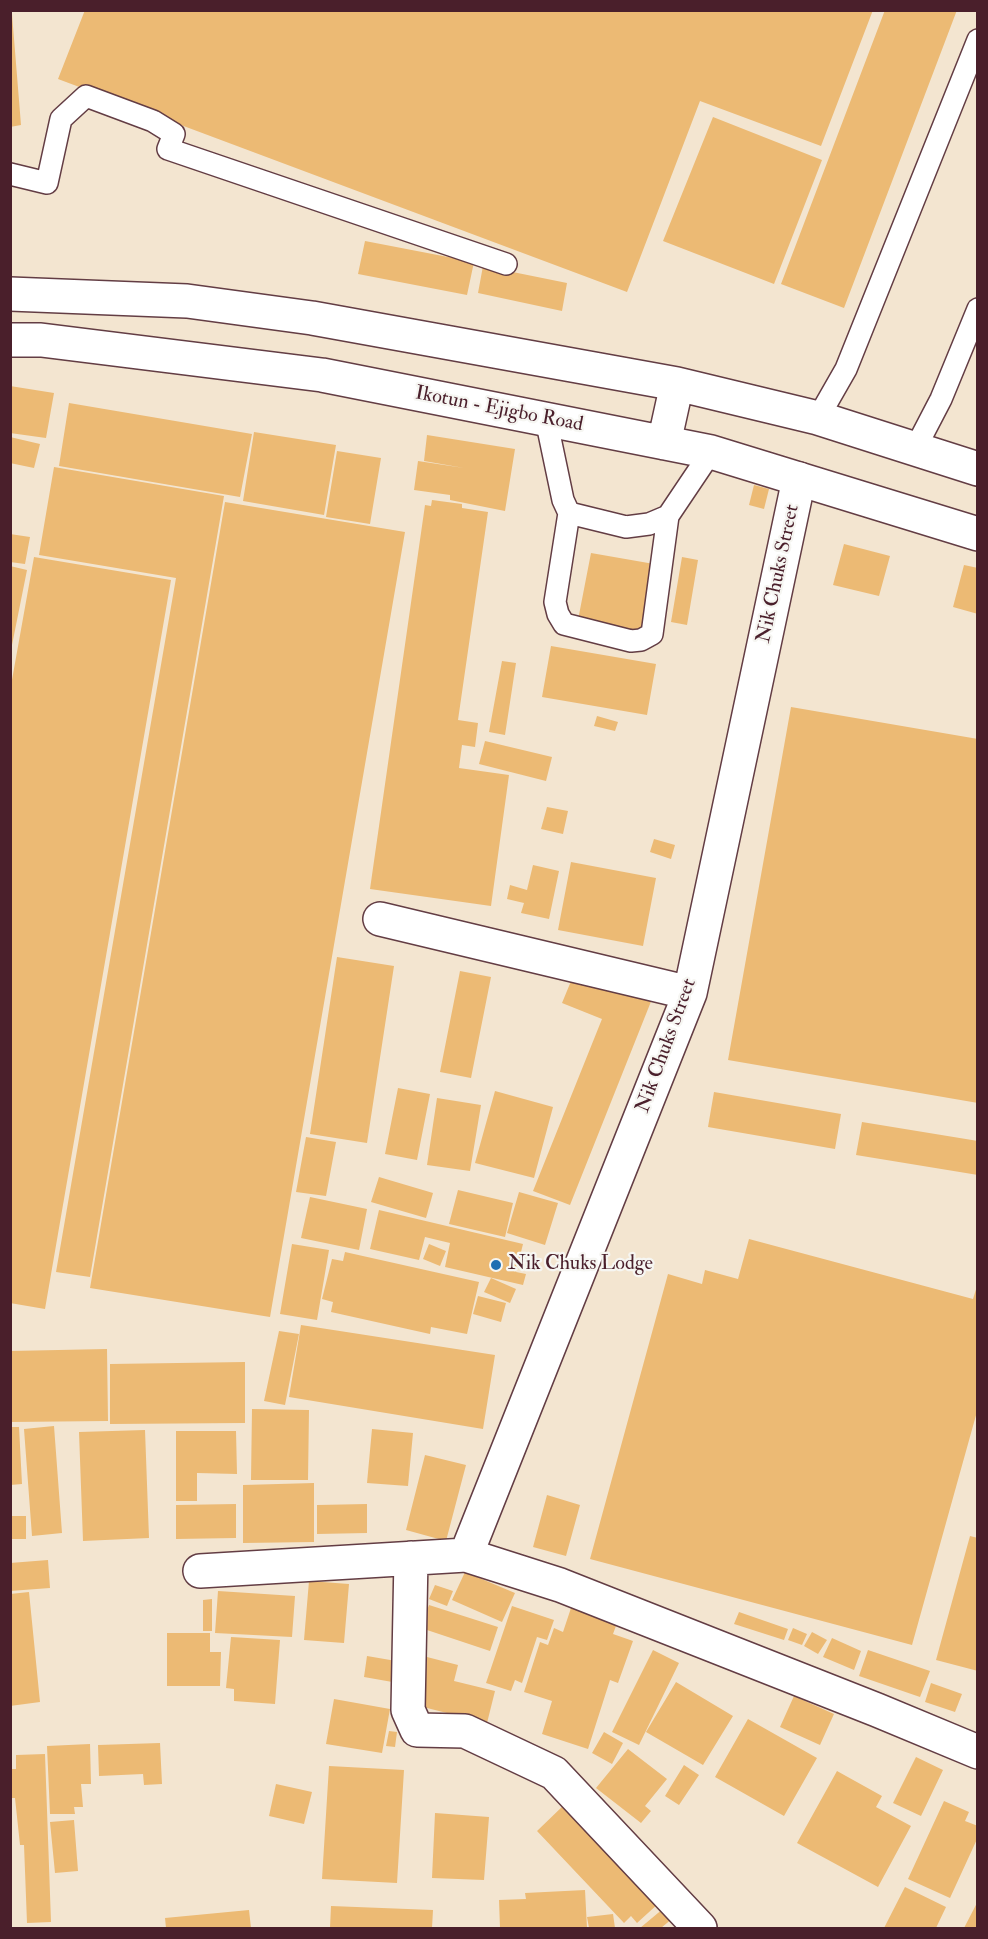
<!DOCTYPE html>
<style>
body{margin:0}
#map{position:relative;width:988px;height:1939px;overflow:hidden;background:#f3e5d0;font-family:"IM FELL Double Pica",serif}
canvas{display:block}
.frame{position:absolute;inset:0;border:12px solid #4a1f2b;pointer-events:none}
</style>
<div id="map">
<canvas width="988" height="1939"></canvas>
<div class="frame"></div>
</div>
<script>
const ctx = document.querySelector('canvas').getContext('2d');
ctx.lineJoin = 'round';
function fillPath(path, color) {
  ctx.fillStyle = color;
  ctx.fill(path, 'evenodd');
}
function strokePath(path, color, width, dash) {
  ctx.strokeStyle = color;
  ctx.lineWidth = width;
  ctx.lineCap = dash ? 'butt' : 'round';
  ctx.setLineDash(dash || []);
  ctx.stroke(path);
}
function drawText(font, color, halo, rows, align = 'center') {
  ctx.font = font + ' "IM FELL Double Pica",serif';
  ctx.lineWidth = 4.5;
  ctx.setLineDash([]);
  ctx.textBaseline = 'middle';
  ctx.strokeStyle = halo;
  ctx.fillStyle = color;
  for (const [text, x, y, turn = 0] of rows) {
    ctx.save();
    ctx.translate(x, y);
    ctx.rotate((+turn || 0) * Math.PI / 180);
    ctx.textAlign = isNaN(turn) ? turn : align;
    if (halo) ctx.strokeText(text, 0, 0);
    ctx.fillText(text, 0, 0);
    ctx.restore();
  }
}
fillPath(new Path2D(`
 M85,10H873L821,146L700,101L627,292L58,79Z
 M885,10H957L844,308L781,284Z
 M10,14H12L21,125L10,127Z
 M713,117L822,160L774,284L663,241Z
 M365,241L474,262L467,295L358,274Z
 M483,266L567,283L562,311L478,293Z
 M10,386L54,393L46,438L10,433Z
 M69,403L252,434L240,497L59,466Z
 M254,432L336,445L324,515L243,501Z
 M427,435L515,449L505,511L450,500V495L414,490L418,461L464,468L424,461Z
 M10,437L40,444L34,468L10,463Z
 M337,451L381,458L370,524L326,517Z
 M54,467L224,496L90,1277L56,1272L176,578L39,555Z
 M754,485L769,489L764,509L749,505Z
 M432,500L462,504V508L488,512L458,720L478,723L475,747L462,745L459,768L509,775L491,906L370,889L425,505L431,506Z
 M225,502L405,532L270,1317L90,1288Z
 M10,534L30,537L25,564L10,562Z
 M844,544L890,556L879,596L833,585Z
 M591,553L654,564L642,631L578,620Z
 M34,557L171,580L45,1309L10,1303V691Z
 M682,557L698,560L687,625L671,622Z
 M964,565L978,568V614L953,607Z
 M10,566L27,570L12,645H10Z
 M551,646L656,664L647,715L542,697Z
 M502,661L516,663L505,735L489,732Z
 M791,707L978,739V1103L728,1060Z
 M597,716L618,722L615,731L594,726Z
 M485,741L552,757L546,781L479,764Z
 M547,807L568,811L563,834L541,829Z
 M654,839L675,845L671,859L650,852Z
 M571,862L656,878L643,946L558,930Z
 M533,865L559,871L549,919L521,913L524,903L507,899L510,885L527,890Z
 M337,957L394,966L367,1143L310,1134Z
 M576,969L652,999L570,1205L533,1191L602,1019L562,1003Z
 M460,971L491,977L471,1078L440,1072Z
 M398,1088L430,1094L417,1160L385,1154Z
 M495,1091L553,1107L534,1178L475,1163Z
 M714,1092L841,1114L835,1149L708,1127Z
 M437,1098L481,1105L470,1171L427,1165Z
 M862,1122L978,1141V1175L856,1155Z
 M306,1137L336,1142L326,1196L296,1192Z
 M379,1177L433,1193L426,1218L371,1202Z
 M458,1190L513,1203L505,1237L449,1224Z
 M519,1192L558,1203L545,1245L507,1233Z
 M310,1197L367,1209L359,1250L301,1238Z
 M379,1210L523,1244L516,1272L526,1274L523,1285L445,1267L450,1243L425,1237L419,1260L370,1249Z
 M749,1239L973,1299L978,1283V1408L912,1645L590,1559L668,1274L702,1284L705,1270L738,1279Z
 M292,1244L329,1250L317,1320L280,1314Z
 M429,1244L446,1251L440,1266L423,1259Z
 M345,1252L479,1282L467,1334L431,1327L430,1334L331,1312L333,1302L322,1299L332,1259L343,1261Z
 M491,1278L516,1289L510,1303L484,1292Z
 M478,1296L506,1303L501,1322L473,1314Z
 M301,1325L495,1355L483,1429L289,1397Z
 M279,1331L299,1334L285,1405L264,1401Z
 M107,1349L108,1421L10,1422V1351Z
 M245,1362V1423L110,1424V1364Z
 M252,1409L309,1410L308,1480H251Z
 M54,1426L62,1533L32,1536L24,1429Z
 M10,1427H19L22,1484L10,1485Z
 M372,1429L413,1433L408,1486L367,1483Z
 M145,1430L149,1538L83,1541L79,1432Z
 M176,1431H236L237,1474L197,1473V1501H176Z
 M425,1455L466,1465L446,1541L406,1530Z
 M314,1483V1542L243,1543V1485Z
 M547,1495L580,1505L566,1556L533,1547Z
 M236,1504V1538L176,1539V1505Z
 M367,1504V1533L317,1534V1505Z
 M10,1516H26V1539H10Z
 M970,1536L978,1538V1671L936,1660Z
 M48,1560L50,1588L10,1591V1563Z
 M465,1572L515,1593L502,1622L452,1600Z
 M309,1581L349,1584L344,1643L304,1640Z
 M435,1585L453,1591L447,1606L429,1599Z
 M218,1591L295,1596L292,1637L215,1633Z
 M29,1592L40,1702L10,1706V1594Z
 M212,1599V1631H203V1600Z
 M429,1605L498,1627L490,1651L421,1628Z
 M512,1606L554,1620L547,1640L537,1637L522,1683L515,1680L511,1691L486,1683Z
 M571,1608L617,1623L613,1634L633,1641L618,1683L610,1680L588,1749L542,1734L552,1701L524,1692L540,1642L548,1645L554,1628L563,1632Z
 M739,1612L788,1629L784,1640L734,1624Z
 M793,1628L807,1634L802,1645L788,1640Z
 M812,1632L827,1640L818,1654L804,1646Z
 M167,1633H210V1652H221L220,1686H167Z
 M231,1637L280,1640L275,1704L234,1701V1689L226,1688Z
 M832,1638L861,1651L854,1670L823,1657Z
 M653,1650L679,1663L639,1745L612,1732Z
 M868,1650L930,1671L920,1697L859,1676Z
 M367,1656L402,1662L398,1683L364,1677Z
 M427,1657L458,1665L454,1681L495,1691L487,1723L415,1705Z
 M676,1682L733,1716L703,1765L646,1732Z
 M931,1683L962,1694L955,1712L925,1702Z
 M794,1696L834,1714L820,1745L780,1727Z
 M334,1699L390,1709L382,1753L326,1744Z
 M748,1719L817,1758L784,1816L715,1777Z
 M389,1731L397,1732L395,1747L386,1746Z
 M604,1732L623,1743L612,1764L592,1753Z
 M160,1743L162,1784L144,1785L143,1774L99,1776L98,1745Z
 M90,1744L91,1784H81L83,1807H74L75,1814H50L47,1746Z
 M628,1749L667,1779L645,1806L651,1811L641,1823L596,1788Z
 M45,1754L51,1922L27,1923L24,1845H20L15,1798H12L11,1769H16V1755Z
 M916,1757L943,1770L921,1816L893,1803Z
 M684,1765L699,1775L679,1805L665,1796Z
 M329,1766L404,1770L397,1883L322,1879Z
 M837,1771L882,1796L876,1807L911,1826L878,1887L797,1843Z
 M276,1784L312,1792L304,1824L269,1816Z
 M944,1801L969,1812L965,1821L978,1826V1837L950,1898L908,1879Z
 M565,1804L659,1903L637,1923L631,1916L624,1923L537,1831Z
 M435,1813L489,1817L484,1880L432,1878Z
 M74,1820L78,1871L55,1873L50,1822Z
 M905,1887L946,1907L936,1928H884Z
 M585,1890L587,1928H500L499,1900L526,1899L525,1893Z
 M978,1901V1928H964Z
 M331,1906L433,1910L432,1928H330Z
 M664,1908L673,1918L661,1928H640Z
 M249,1910L251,1928H166L165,1918Z
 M613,1914L615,1928H589L587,1917Z`), '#ecba74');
const service = new Path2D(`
 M10,174L47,183L61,119L86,96L153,121L174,134L168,149L506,264
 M818,418L846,369L978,40
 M546,419L563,500L569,513L626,527L649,524L668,516L711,452
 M915,449L941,399L978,309
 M569,513L555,602L558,614L564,624L631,641L641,640L652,634L668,516`);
const minor = new Path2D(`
 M380,919L690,993
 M466,1555L690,993L799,479
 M411,1558L408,1710L417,1730L465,1731L554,1773L700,1928
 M200,1571L466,1555L560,1585L877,1710L978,1752`);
const primary = new Path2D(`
 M10,294L187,301L312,318L677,384L818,418L978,469
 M10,340H41L322,375L711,452L978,534
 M664,443L677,384`);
strokePath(service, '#633d44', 24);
strokePath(minor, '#633d44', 36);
strokePath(primary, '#633d44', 36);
strokePath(service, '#fff', 21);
strokePath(minor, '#fff', 33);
strokePath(primary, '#fff', 33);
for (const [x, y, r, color] of [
 [496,1265,6,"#1f6fb2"]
]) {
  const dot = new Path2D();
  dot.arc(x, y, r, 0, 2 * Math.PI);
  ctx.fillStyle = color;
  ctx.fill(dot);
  strokePath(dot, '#f6f6f2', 2);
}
drawText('20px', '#4a1f2b', '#f6f6f2', [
 ["Ikotun - Ejigbo Road",499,410,11],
 ["Nik Chuks Street",779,574,-78],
 ["Nik Chuks Street",667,1046,-70]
]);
drawText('20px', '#4a1f2b', '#f6f6f2', [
 ["Nik Chuks Lodge",508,1265]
], 'left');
</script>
